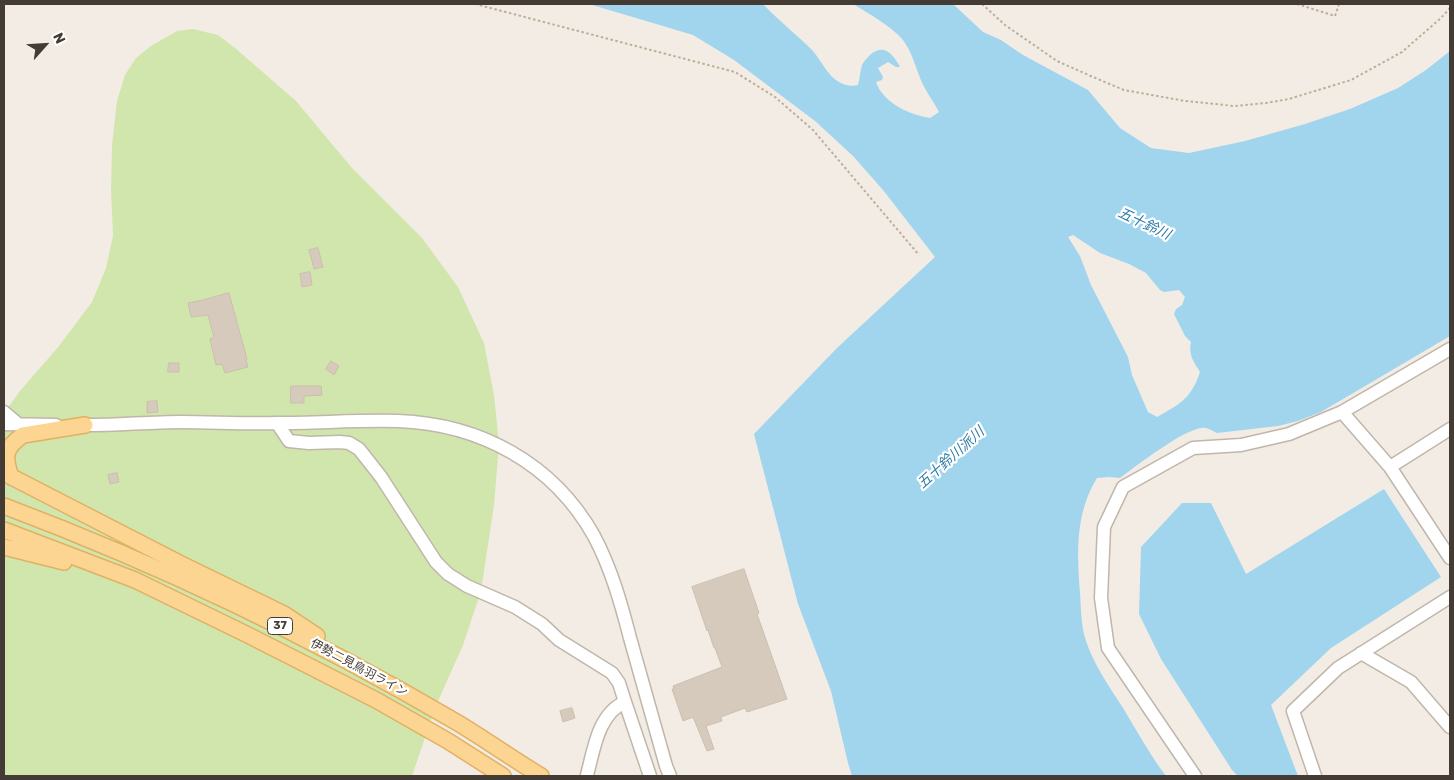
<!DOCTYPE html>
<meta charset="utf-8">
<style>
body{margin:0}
#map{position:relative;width:1454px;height:780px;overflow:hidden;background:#f2ece4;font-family:Rubik,sans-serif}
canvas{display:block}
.frame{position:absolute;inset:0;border:5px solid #443c34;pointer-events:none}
.north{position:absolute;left:20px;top:20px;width:50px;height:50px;-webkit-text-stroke:4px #fff;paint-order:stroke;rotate:64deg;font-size:14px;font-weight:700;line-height:20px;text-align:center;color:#443c34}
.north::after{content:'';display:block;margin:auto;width:18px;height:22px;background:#443c34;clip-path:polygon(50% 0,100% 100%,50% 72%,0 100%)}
</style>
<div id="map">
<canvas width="1454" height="780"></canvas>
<div class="frame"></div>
<div class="north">N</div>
</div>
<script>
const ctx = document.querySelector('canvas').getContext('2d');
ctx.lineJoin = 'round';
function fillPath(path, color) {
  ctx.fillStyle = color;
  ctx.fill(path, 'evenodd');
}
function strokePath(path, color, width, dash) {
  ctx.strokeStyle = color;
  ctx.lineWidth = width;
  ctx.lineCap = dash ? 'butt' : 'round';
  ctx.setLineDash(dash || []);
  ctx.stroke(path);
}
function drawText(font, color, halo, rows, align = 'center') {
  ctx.font = font + ' Rubik,"Noto Sans JP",sans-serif';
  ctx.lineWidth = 4.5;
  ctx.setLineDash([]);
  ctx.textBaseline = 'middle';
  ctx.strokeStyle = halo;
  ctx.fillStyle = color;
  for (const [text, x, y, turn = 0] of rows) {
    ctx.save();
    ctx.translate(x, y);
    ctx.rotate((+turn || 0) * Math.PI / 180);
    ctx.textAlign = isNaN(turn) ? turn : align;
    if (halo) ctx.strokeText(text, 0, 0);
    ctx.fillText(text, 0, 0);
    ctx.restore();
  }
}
fillPath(new Path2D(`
 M193,29L218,35L235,48L296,101L352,168L422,238L458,287L484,343L494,395L499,444L494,505L481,591L463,645L435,708L412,776H4V413L20,391L59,346L92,302L106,268L113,236L111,191L112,145L117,101L125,75L136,58L151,46L177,31Z`), '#d1e6ad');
fillPath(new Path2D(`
 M589,4H763C778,20 796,34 812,50C822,61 828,78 843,84C848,86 854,86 858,85C860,78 860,71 862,65C864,61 867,58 870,55C884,43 893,54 900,67H896L888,62L878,68L883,77L882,80L876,82C883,103 910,115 930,118L939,112C933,100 923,88 919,75C914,62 911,51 903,40C890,25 869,14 853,4H953L983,32L1001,40L1023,55L1088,90L1120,128L1151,148L1189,153L1245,141L1305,124L1350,109L1398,88L1426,70L1450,51V336L1321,412L1298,421L1278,426L1217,433C1212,431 1207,427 1202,428C1184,429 1136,466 1120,478L1109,477L1097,478C1075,514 1077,552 1080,593C1081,607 1081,624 1085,638C1093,664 1109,686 1123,708C1137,731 1150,755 1166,776H852L848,763L831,691L798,604L754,434L837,348L935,257L883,190L853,156L815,121L734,60L693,35ZM1073,235L1100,253L1129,264L1146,273L1160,290L1164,292L1179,290L1185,297L1182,305L1176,309L1174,314L1185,336L1191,342C1188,355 1194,362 1200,372C1191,399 1180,404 1157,417L1148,412L1132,375L1128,357L1091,285L1080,256L1068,237Z
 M1384,489L1441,577L1331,648L1271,705L1298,776H1238L1232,770L1161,659L1139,614L1141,547L1182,503H1211L1246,574Z`), '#a1d5ee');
const building = new Path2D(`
 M318,248L323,267L314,269L309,250Z
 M310,272L312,285L302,287L300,274Z
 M229,293L247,359L246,360L248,367L225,373L222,364L216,365L210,339L214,337L208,315L191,317L188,303L203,300Z
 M331,361L339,366L334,375L326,369Z
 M169,363H179V372H168Z
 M291,386H321L322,395L304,396V403H291Z
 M157,401L158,412L147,413V402Z
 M117,473L119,482L110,484L108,475Z
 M744,569L759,613L757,614L787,699L747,712L745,708L721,717L722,721L706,726L714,749L707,751L693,717L683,721L672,689H674L673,686L722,667L715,648H714L708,630L707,631L692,587Z
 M572,708L575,718L563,722L560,711Z`);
fillPath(building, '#d6cabd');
strokePath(building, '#cdbead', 1);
const minor = new Path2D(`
 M4,412L18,424
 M1342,412L1390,467L1450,558
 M277,423L289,441L309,443L340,442L349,443L359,449L381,477L436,562L448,574L467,586L515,607L542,624L559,640L612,673L619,683L625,702C598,714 594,749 587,775
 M4,424L56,425
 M76,425C111,426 146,422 181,422C213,422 245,424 277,423C318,423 358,420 398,421C480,424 553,463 594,536C611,568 621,603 630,638C642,681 654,724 666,766L670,776
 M1390,467L1450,429
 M1361,653L1411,682L1450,727
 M625,702L650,776
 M1195,776L1108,648L1101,598L1104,527L1123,487L1193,448L1241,445L1289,434L1342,412L1450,349
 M1315,776L1293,711L1338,668L1450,597`);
const major = new Path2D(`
 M4,473L179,563L284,614L317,636
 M11,477C4,457 4,448 23,435L85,425
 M4,506C161,565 313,638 458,723C486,740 513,759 541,776
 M4,530L135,580L246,634L376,700L448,741L503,776
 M4,547L64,562`);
strokePath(minor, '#c0b6aa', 15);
strokePath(major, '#e0b163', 18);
strokePath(new Path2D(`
 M475,4L735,72L775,97L813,130L919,255
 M982,4L1005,25L1057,61L1093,77L1124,90L1185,101L1234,106L1266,103L1289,99L1351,80L1402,52L1441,18L1450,8
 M1297,4L1335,16L1339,4`), '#beae98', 2, [2.5, 2.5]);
strokePath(minor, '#fff', 12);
strokePath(major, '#fcd593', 15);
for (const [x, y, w] of [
 [280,626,25]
]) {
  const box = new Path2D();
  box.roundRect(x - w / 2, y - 8.5, w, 17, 4);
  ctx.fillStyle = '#fff';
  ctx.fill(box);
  strokePath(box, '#443c34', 1);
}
drawText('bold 11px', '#443c34', null, [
 ["37",280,626]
]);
drawText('12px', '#443c34', '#fff', [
 ["伊勢二見鳥羽ライン",359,668,28]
]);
drawText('italic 14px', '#2e7ca4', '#fff', [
 ["五十鈴川",1144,224,25],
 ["五十鈴川派川",951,458,-42]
]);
</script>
